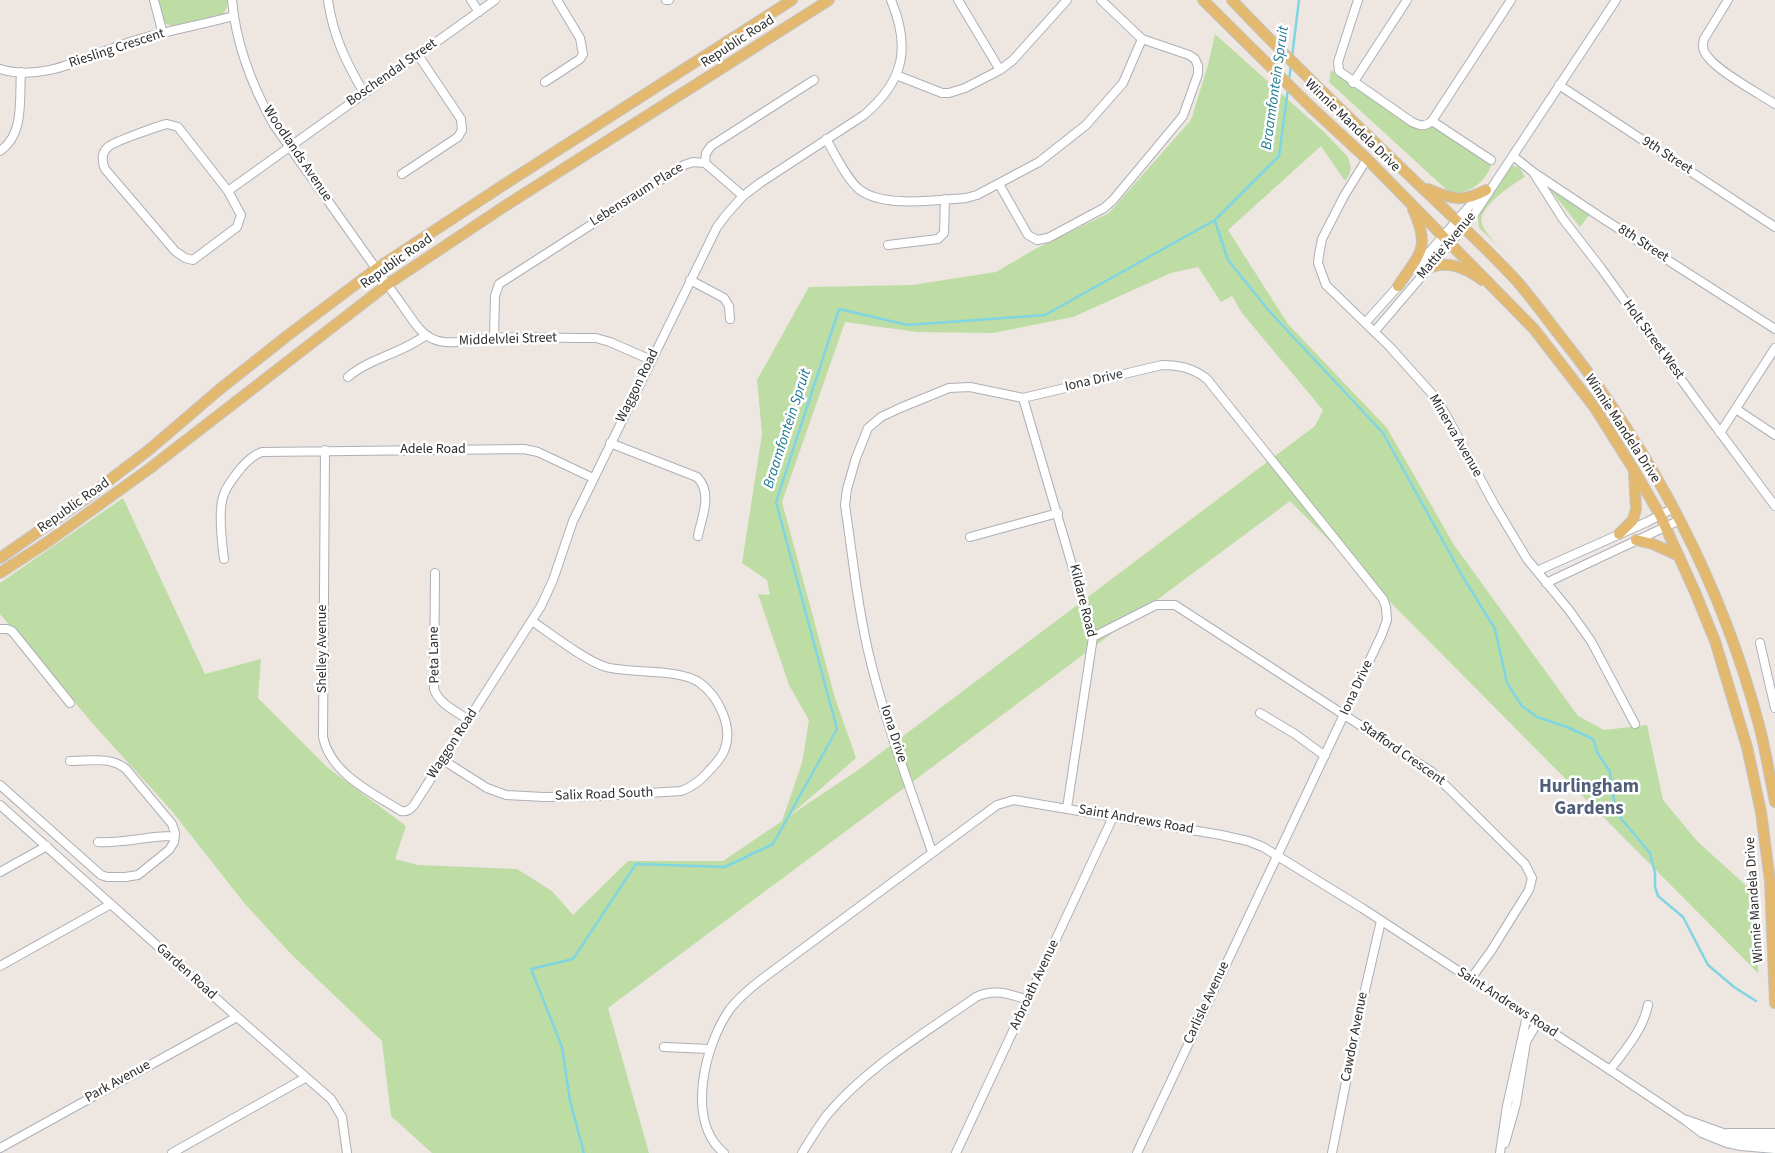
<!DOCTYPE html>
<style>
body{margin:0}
canvas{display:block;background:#ede6e1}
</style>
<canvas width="1775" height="1153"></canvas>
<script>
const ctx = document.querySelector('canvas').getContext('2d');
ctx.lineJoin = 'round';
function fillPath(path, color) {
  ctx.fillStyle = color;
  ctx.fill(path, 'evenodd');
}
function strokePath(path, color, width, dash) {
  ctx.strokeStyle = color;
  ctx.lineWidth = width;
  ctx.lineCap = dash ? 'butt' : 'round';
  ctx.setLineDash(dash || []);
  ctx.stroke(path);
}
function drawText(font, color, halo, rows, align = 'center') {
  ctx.font = font + ' "Source Sans 3",sans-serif';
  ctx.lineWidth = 5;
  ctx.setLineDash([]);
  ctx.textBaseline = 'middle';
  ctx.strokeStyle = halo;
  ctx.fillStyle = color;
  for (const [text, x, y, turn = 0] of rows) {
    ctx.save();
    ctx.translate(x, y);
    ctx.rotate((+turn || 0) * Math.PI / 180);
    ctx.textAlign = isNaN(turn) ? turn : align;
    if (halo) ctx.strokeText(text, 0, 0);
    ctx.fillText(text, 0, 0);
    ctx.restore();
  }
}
fillPath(new Path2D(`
 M157,0H227V7L223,15L172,26L162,22Z
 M1215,34L1324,132L1348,157L1351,168L1349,175L1345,181L1321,146L1228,230L1288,324L1387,428L1454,545L1578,716L1604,730L1647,725L1663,800L1697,841L1751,890L1759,924L1758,973L1290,501L608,1008L649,1153H432L391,1116L382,1041L291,954L245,904L171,810L93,724L0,614V583L123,498L205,674L261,659L258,698L328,768L406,826L395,859L418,865L517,869L552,891L573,915L628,861H723L782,821L802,763L809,720L789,685L758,594L770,595L767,580L742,563L762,434L757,380L809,287L912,285L996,272L1037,248L1109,213L1191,120L1208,65ZM1198,267L1221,302L1232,296L1242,313L1323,410L1315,426L858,770L788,817L856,758L835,698L782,502L845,322L917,332L993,333L1073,317L1171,273Z
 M1331,70L1405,122L1412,126L1436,124L1492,163C1486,182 1468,197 1448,191L1329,82Z
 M1512,166L1519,167L1525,177C1513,184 1476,208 1482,224C1486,235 1499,246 1507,254L1479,228L1478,219L1481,211L1509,168Z
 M1544,182L1590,214L1580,227Z`), '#bedda4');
strokePath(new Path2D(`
 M1292,57L1299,0
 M1289,81L1291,64
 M1215,221L1228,260L1270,312L1383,433L1463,577L1495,629L1507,683L1522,706L1537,717L1567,727L1593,739L1597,752L1610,772L1614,801L1619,816L1650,853L1655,873V887L1658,896L1683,917L1708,965L1734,987L1756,1001
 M584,1153L570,1101L562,1047L531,969L573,959L636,864L725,867L773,844L837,729L776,502L839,309L908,325L1045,315L1215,220L1279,156L1288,89`), '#80d5e3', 2.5);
const minor = new Path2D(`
 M154,0L163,34
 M232,0C236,45 252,86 274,125L402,305C411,317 419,333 433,339C450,347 478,338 497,337C530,337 563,338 596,338L610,342L651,360
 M328,0C333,36 346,62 364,93
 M471,0L479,12
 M666,0H669
 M958,0L1000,70
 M1358,0L1338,62L1339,71L1412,122C1420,126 1425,127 1432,121L1511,0
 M1728,0L1704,39C1702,46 1703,52 1708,57C1719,72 1758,93 1775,104
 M0,69C46,83 90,54 133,41C166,31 200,25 234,16
 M896,75L942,93H949L965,88L1000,70L1013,60L1067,0
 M545,82L580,59L583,54L580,38L557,0
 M1353,83L1407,0
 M1559,85L1775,227
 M1432,121L1491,160
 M167,124L178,127L228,191L241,215L237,227L193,260L185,258L175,251L105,169C102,162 101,153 108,147C113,142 158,126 167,124Z
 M826,139C835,154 847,180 860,190C884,208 938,200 966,198L977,195L1039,162L1086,125L1123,83L1142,39
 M0,151C25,134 19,99 21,72
 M1513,156L1533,172L1602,218L1775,329
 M1367,159L1344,196L1322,239L1319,255L1318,263L1326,285L1390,347L1433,395L1445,413L1494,504L1527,559L1569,610L1591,641L1635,724
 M705,163L706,153L711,146L814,80
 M1533,172L1563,219L1601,268L1696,400L1775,506
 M402,174L458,137L462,130L461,119L418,55
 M999,184L1028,235L1037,240L1048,238L1104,208L1113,200L1183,116L1198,74V66L1195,59L1189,55L1142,39L1101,0
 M228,191L495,0
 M888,245L938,239L944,233L945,199
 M1414,269C1437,245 1457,218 1481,194
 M690,280L724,298L729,306L730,319
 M1366,322L1401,283
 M1375,331L1473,216L1616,0
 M494,337L495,296L499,284L684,165L693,162L705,163L743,196
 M348,377C370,358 403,353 426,335
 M1023,398L1093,637L1067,808
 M1736,409L1775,435
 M1720,433L1775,348
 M610,443L697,477C713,493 702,516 698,536
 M325,450L323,737C331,774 371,792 401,811C407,812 410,810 414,805L541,606L553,580L573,521L717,227L726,215L743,196L760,183L864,115C904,81 911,48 891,0
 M970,537L1058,513
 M224,559C222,544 218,508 224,494C227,485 235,476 241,468C247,461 253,455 262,452L524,449L538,452L593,478
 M1537,571L1647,522L1674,508
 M435,573L434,689C439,704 457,712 469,720
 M1546,583L1680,520
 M0,629H7L12,631L70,703
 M1093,637L1156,605H1175L1432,772L1525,864L1532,878L1529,890L1491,951L1470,980
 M1760,643L1775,708
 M1260,713L1295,734L1325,756
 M443,760L487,788L506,795L544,797L600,796L681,791C693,787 700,781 708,772C714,765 721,759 724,751C734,728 719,697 700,683C679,668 632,674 606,667C586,661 551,634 532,621
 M0,785L101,875L107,877H125L138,875L169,850L174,842L175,833L172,824L126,769C110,756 90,761 70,761
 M0,805L237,1017L331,1099L342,1117L347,1153
 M98,842C124,844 149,835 175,836
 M932,852C911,790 887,727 871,663C858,612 853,558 845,505L847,489L856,458L868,428L881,417L900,408L949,388L970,387L1023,398L1162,365C1179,365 1193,368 1207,379L1383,599L1386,607L1387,620L1382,634L1137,1153
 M0,872L47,846
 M0,966L111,904
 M664,1047L709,1049
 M1610,1070C1625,1050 1643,1030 1648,1005
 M1687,1120L1737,1138L1775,1141
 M1728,1133H1775
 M1505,1143L1516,1104L1526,1042L1537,1023
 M0,1148L237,1017
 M172,1153L305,1078
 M724,1153C685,1121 705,1044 730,1009C741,995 755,984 770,973L997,805L1014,800L1221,835L1248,841L1263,847L1362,908L1604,1066L1685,1120L1702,1133L1727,1143L1741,1146L1775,1149
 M802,1153C810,1140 818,1127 827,1115C868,1066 925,1033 976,997C994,988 1010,994 1028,1000
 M956,1153L1113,817
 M1332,1153L1359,1016L1381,921
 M1500,1153L1507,1106L1527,1016`);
const major = new Path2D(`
 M1203,0L1311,107L1367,159L1534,329L1595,408L1634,470L1660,515L1695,592L1715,641L1747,747L1761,812L1770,881L1775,1003
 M1232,0C1292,64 1356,124 1419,185C1452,216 1484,246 1515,279C1531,297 1546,318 1561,337C1653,453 1723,586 1760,729C1766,753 1770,778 1775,802
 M1428,189C1452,199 1462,203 1486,190
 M1431,267C1450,261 1466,268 1482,280
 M1398,286C1420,253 1431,249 1413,209
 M1619,534L1633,520L1636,509L1634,473
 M1636,540L1653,544L1679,556
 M0,558L85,499L150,449L220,389L287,336L376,269L505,184L792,0
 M0,573L49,541L149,469L388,284L505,206L829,0`);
strokePath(minor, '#adb0b7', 10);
strokePath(major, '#c4c4c4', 12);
strokePath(minor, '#fff', 8);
strokePath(major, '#e3b970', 10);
drawText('14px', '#2d2d2d', '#fff', [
 ["Republic Road",738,42,-33],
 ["Riesling Crescent",117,49,-18],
 ["Boschendal Street",392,73,-35],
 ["Winnie Mandela Drive",1352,126,44],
 ["Woodlands Avenue",297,154,56],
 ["9th Street",1667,156,33],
 ["Lebensraum Place",637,195,-32],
 ["8th Street",1643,244,33],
 ["Mattie Avenue",1447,246,-50],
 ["Republic Road",397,262,-35],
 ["Middelvlei Street",508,340,-2],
 ["Holt Street West",1653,340,54],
 ["Iona Drive",1094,381,-13],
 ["Waggon Road",638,386,-64],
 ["Winnie Mandela Drive",1622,429,57],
 ["Minerva Avenue",1455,436,60],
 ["Adele Road",433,450],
 ["Republic Road",74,506,-35],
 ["Kildare Road",1082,601,76],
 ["Shelley Avenue",323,649,-90],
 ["Peta Lane",435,655,-91],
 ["Iona Drive",1357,688,-65],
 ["Iona Drive",893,734,72],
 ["Waggon Road",453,744,-57],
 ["Stafford Crescent",1402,754,35],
 ["Salix Road South",604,795,-2],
 ["Saint Andrews Road",1136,820,10],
 ["Winnie Mandela Drive",1755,900,-94],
 ["Garden Road",186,972,42],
 ["Arbroath Avenue",1035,985,-65],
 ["Carlisle Avenue",1207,1003,-65],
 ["Saint Andrews Road",1507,1003,33],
 ["Cawdor Avenue",1355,1037,-79],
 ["Park Avenue",118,1082,-29]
]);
drawText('italic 15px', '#1c7891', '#fff', [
 ["Braamfontein Spruit",1276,88,-82],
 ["Braamfontein Spruit",788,429,-72]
]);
drawText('bold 19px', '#515e79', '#fff', [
 ["Hurlingham",1589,788],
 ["Gardens",1589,810]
]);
</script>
